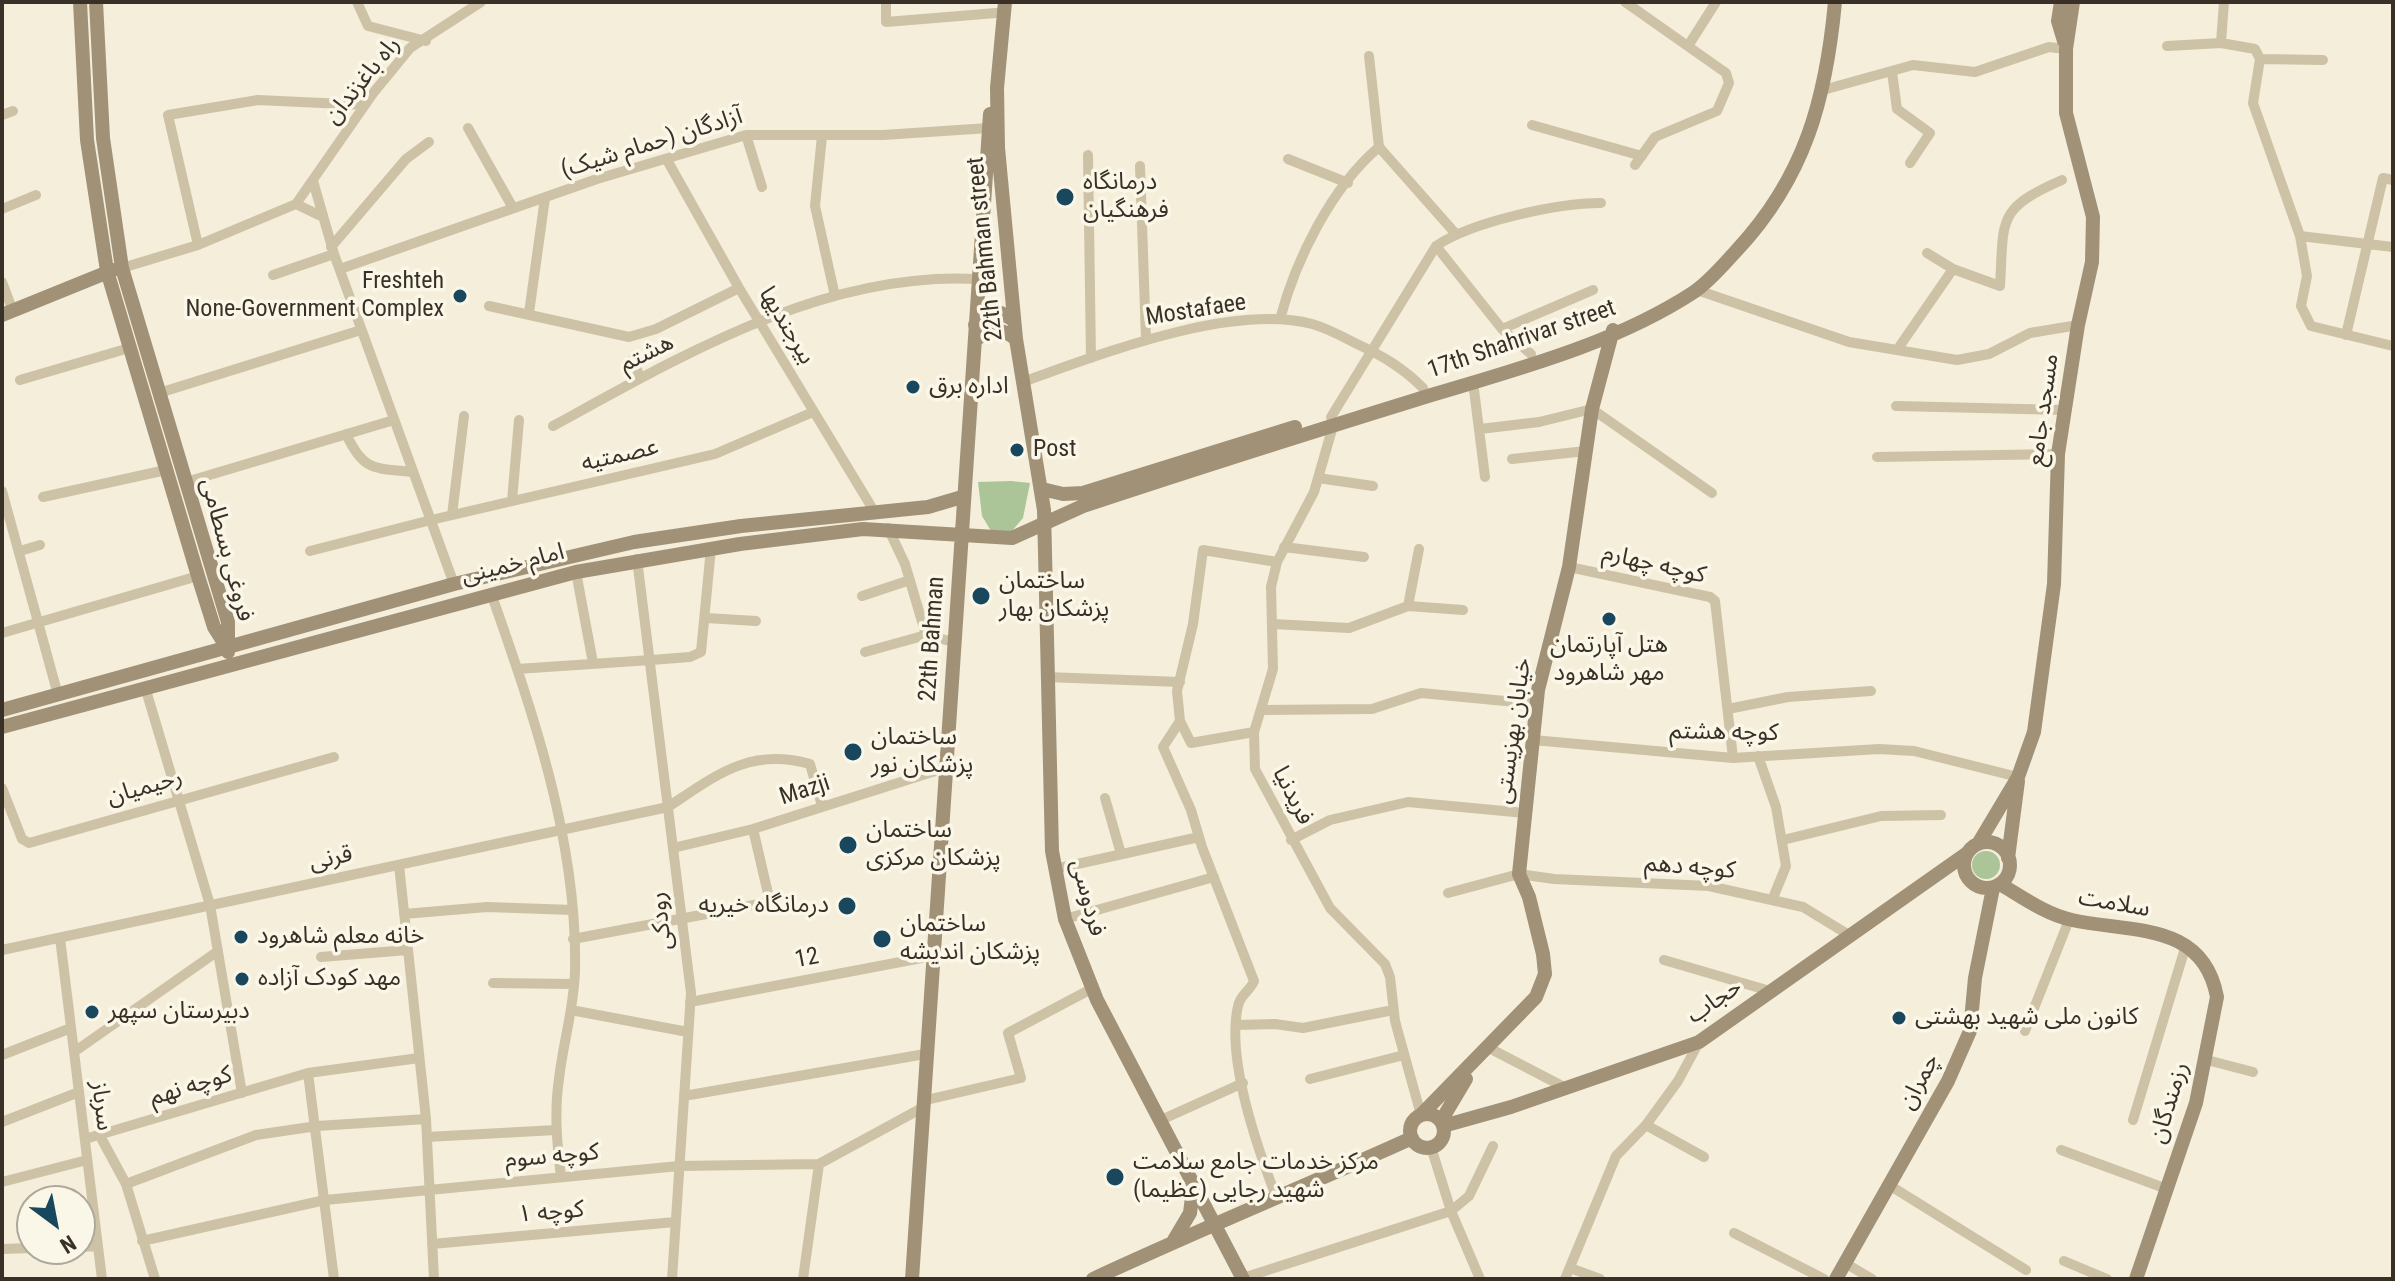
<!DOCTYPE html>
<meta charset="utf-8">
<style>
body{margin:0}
#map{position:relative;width:2395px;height:1281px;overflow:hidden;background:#f4eedb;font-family:"Roboto Condensed",sans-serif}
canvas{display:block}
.frame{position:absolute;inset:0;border:4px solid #393127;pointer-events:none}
.north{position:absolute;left:16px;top:1185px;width:80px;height:80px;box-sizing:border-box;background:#fbf7e8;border:2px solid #ada89b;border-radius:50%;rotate:148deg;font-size:22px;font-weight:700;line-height:32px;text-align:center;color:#393127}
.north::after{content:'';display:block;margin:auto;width:28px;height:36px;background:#19485e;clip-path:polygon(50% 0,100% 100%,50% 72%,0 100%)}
</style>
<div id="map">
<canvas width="2395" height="1281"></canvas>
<div class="frame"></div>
<div class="north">N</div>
</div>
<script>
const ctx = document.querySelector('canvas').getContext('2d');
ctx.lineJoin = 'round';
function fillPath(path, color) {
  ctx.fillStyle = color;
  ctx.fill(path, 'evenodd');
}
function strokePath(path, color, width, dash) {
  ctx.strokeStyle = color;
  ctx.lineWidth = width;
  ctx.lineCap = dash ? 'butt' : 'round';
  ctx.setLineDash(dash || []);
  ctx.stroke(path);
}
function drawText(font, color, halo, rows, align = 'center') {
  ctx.font = font + ' "Roboto Condensed","Noto Sans Arabic",sans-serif';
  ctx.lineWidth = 7;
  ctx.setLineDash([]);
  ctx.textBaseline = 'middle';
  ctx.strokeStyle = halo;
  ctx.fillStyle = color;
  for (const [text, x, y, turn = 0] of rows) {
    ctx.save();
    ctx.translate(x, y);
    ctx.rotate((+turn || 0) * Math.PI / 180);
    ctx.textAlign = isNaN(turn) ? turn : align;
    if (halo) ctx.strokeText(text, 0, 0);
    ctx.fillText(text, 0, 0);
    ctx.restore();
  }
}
fillPath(new Path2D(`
 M1011,481L1030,483L1023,518L1011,532L991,531L982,516L978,482Z
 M1972 865a14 14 0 1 1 28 0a14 14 0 1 1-28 0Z`), '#abc599');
strokePath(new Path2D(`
 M357,2L368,26L426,41
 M886,2V22L996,13
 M1625,2L1726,73L1729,83L1717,111L1655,137L1635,165
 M2221,43L2224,2
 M1688,46L1716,2
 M2167,46L2221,43L2255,49L2260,59
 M1369,56L1379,147L1455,233
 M2323,60L2260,59L2253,103L2300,236L2307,276L2301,306L2311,326L2393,346
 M1892,72L1897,109L1930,133L1910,163
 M1823,90L1913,65L1975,72L2049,47L2066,49
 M2,115L13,111
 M1532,125L1642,156
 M468,128L513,208
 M746,135L762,187
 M822,136L815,206L835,296
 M1088,155L1091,358
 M1288,159L1348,183
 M667,160L739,288L874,511
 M1140,166L1146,339
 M313,181L334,254L454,584
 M296,204L374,92L410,48L481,2
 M2,209L36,195
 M2300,236L2393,247
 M198,245L168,115L258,100L365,105
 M1436,246L1502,329L1531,354
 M331,247L406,159L429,142
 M1927,253L1953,269L2000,286C2004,219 1996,209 2062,180
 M122,268L198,245L296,204L323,217
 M340,269L597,179L746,135H883L989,128
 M273,275L334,254
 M2,282L13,311
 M1697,290L1849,342L1957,360L1989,354L2030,333L2078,325
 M489,306L629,337L656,329L739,288
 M529,313L545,198
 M1280,319C1296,259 1331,188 1379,147
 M1502,329L1593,290
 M2346,335L2383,178L2393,180
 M1897,350L1953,269
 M632,360L641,378
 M20,380L129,348
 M1025,381C1102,354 1231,303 1312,324C1327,328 1343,337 1357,344C1383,356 1403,368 1423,388
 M1473,382L1485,477
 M159,393L361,330
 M1896,406L2064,410
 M1331,417L1436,246C1471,222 1557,203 1601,203
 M553,426C683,355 824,271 977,279
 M1333,426L1314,492L1277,562L1271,587L1273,669L1254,732L1255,769L1330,908L1385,964L1390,977L1395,1021L1421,1115
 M1480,429L1539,422L1592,409L1712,493
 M346,434C364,472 374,468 413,472
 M1877,457L2058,454
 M1512,459L1586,451
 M1318,478L1373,486
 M186,482L394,420
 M2,491L58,695
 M43,497L166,470
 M512,501L519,420
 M452,515L464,416
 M888,528L905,564L926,635L954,642
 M1284,547L1364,557
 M20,551L40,545
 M310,551L431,520L715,454L813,412
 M637,559L691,993L672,1279
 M1569,567L1710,597L1715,601L1733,758
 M576,572L593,663
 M491,593C533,713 578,842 575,971C574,1008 563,1043 559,1079C554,1112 557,1144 561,1177
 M862,596L910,580
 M1408,606L1419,549
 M706,618L756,621
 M1273,624L1349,628L1408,606L1463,610
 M2,633L198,576
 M865,652L926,635
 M517,669L651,660L690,657L701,652L711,548
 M1046,677L1180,682
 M145,687L210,905L242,1093
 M1728,709L1788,697L1871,691
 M1262,710L1372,709L1421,693L1536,704
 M1180,721L1191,743L1254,732
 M1533,740L1733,758L1879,749L1914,751L2018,777
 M1758,756L1776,807L1786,866L1773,898
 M2,788L22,839L29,843L334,757
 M1105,798L1121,854
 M1291,840L1330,820L1408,802L1525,813
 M1783,840L1881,816L1941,815
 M673,848L753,829L948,767
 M399,865L426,1119L434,1279
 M1055,869L1199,837
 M1448,893L1519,874L1554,879L1709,886L1803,907L1849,935
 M404,914L487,907L573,910
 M1065,919L1214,877
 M60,938L102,1279
 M573,939L770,902L753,829
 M2,950L668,807C715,776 749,747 810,764L822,806
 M321,957L408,950
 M1664,960L1770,991
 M493,983L574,984
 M690,1002L932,956
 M571,1010L688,1032
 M1236,1025L1275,1024L1303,1028L1393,1010
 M2025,1031L2069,920
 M1489,1048L1566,1088
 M74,1052L218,951
 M2,1055L71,1028
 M2207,1060L2253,1072
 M308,1073L334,1279
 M1310,1079L1404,1055
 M684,1096L925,1054
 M922,1101L1021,1078L1008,1033L1093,988
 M1161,1120L1243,1083
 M2133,1120L2186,945
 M2,1122L79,1092
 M1646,1125L1704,1157
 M100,1136L126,1184L155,1279
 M427,1137L556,1130
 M85,1139L308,1073L419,1058
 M1431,1147L1451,1211L1480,1279
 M2061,1150L2167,1189
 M2,1182L87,1160
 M126,1184L256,1135L317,1126L426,1119
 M1889,1185L2026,1270
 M1277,1199C1258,1150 1226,1058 1238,1006C1240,995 1250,991 1254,981L1202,847L1191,810L1163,747L1180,721L1177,691L1193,624L1203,550L1277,562
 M1734,1233L1824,1279
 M142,1241L325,1200L679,1166L819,1164L922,1108
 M432,1244L675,1222
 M80,1247L98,1246
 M2,1249L32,1248
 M2064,1261L2107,1279
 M1845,1263L1872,1279
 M1570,1268L1600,1279
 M1243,1278L1451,1211L1469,1196L1493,1146
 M803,1279L819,1164
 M1565,1279L1616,1156L1646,1125L1678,1081L1699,1042`), '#cdc2a5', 10);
strokePath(new Path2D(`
 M80,2L87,140L107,271L198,576L214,627L226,646
 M96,2L103,138L122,268L228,622V652
 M1005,2L997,88L998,148L1016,339L1044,510L1052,851L1065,919L1097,1000L1243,1279
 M2061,2L2058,21L2064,41
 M2,315L113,270
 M975,325L988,313H1001L1014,320
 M975,340C991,329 1001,327 1016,339
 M1042,489L1063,494L1083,493L1295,427
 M2,710L454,584L634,542L741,526L928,507L962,497
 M2,727L576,572L740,544L863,529L1012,538L1083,506C1192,470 1302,435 1412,401C1506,372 1610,347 1694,292C1710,281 1724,264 1737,250C1805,177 1826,99 1835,2
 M1964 865a23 23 0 1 1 46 0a23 23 0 1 1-46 0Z
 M1978,844L2018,777L2034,732L2054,584L2058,454L2078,325L2092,262L2093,217L2066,113V49L2073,2
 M2008,858L2018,781
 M2000,884C2022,897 2047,915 2072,920C2131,933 2203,921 2217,997L2196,1103L2136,1279
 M1410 1131a17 17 0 1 1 34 0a17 17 0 1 1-34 0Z
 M1421,1115L1536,997L1545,974L1543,954L1529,897L1519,874L1538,690L1569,567L1592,409L1613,330
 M1441,1121L1466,1079
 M1443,1126L1511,1107L1699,1042L1966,854
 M1174,1240L1190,1213L1194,1182
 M912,1279L990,114
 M1093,1279C1198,1230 1306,1186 1412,1138
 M1836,1279L1948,1081L1970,1031L1975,978L1993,888`), '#a19176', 14);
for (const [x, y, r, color] of [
 [1065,197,10,"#19485e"],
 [460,296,8,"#19485e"],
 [913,387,8,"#19485e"],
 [1017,450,8,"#19485e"],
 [981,596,10,"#19485e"],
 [1609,619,8,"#19485e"],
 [853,752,10,"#19485e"],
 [848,845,10,"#19485e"],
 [847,906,10,"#19485e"],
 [241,937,8,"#19485e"],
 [882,939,10,"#19485e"],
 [242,979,8,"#19485e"],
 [92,1012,8,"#19485e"],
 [1899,1018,8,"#19485e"],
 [1115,1177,10,"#19485e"]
]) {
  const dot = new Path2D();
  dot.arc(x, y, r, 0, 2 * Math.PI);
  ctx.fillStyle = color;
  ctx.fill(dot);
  strokePath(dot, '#fbf7e8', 3);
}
drawText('24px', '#393127', '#fbf7e8', [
 ["راه باغزندان",363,81,-51],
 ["آزادگان (حمام شیک)",652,144,-17],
 ["22th Bahman street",986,249,-96],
 ["Mostafaee",1196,311,-9],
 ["بیرجندیها",786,326,59],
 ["17th Shahrivar street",1522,340,-19],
 ["هشتم",647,354,-26],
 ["مسجد جامع",2044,410,-82],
 ["عصمتیه",620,456,-13],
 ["فروغی بسطامی",226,550,75],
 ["امام خمینی",513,565,-14],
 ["کوچه چهارم",1654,565,13],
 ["22th Bahman",933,639,-86],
 ["خیابان بهزیستی",1514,731,-82],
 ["کوچه هشتم",1724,733,1],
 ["رحیمیان",145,788,-16],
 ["Mazji",805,791,-18],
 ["فریدنیا",1292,796,63],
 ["قرنی",331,859,-12],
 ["کوچه دهم",1690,868,5],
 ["فردوسی",1087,898,75],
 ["سلامت",2114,904,10],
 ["رودکی",662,921,-97],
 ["12",807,959,-11],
 ["حجاب",1715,1002,-34],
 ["چمران",1920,1082,-62],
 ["کوچه نهم",191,1087,-17],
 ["رزمندگان",2170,1103,-73],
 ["سرباز",101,1106,83],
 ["کوچه سوم",552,1157,-5],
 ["۱ کوچه",551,1213,-5]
]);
drawText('24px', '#393127', '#fbf7e8', [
 ["درمانگاه",1083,183],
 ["فرهنگیان",1083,211],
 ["Freshteh",444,282,"right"],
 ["None-Government Complex",444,310,"right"],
 ["اداره برق",929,387],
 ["Post",1033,450],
 ["ساختمان",999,582],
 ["پزشکان بهار",999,610],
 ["هتل آپارتمان",1609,646,"center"],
 ["مهر شاهرود",1609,674,"center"],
 ["ساختمان",871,738],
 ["پزشکان نور",871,766],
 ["ساختمان",866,831],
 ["پزشکان مرکزی",866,859],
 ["درمانگاه خیریه",829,906,"right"],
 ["ساختمان",900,925],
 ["پزشکان اندیشه",900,953],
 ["خانه معلم شاهرود",257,937],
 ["مهد کودک آزاده",258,979],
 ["دبیرستان سپهر",108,1012],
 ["کانون ملی شهید بهشتی",1915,1018],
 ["مرکز خدمات جامع سلامت",1133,1163],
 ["شهید رجایی (عظیما)",1133,1191]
], 'left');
</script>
